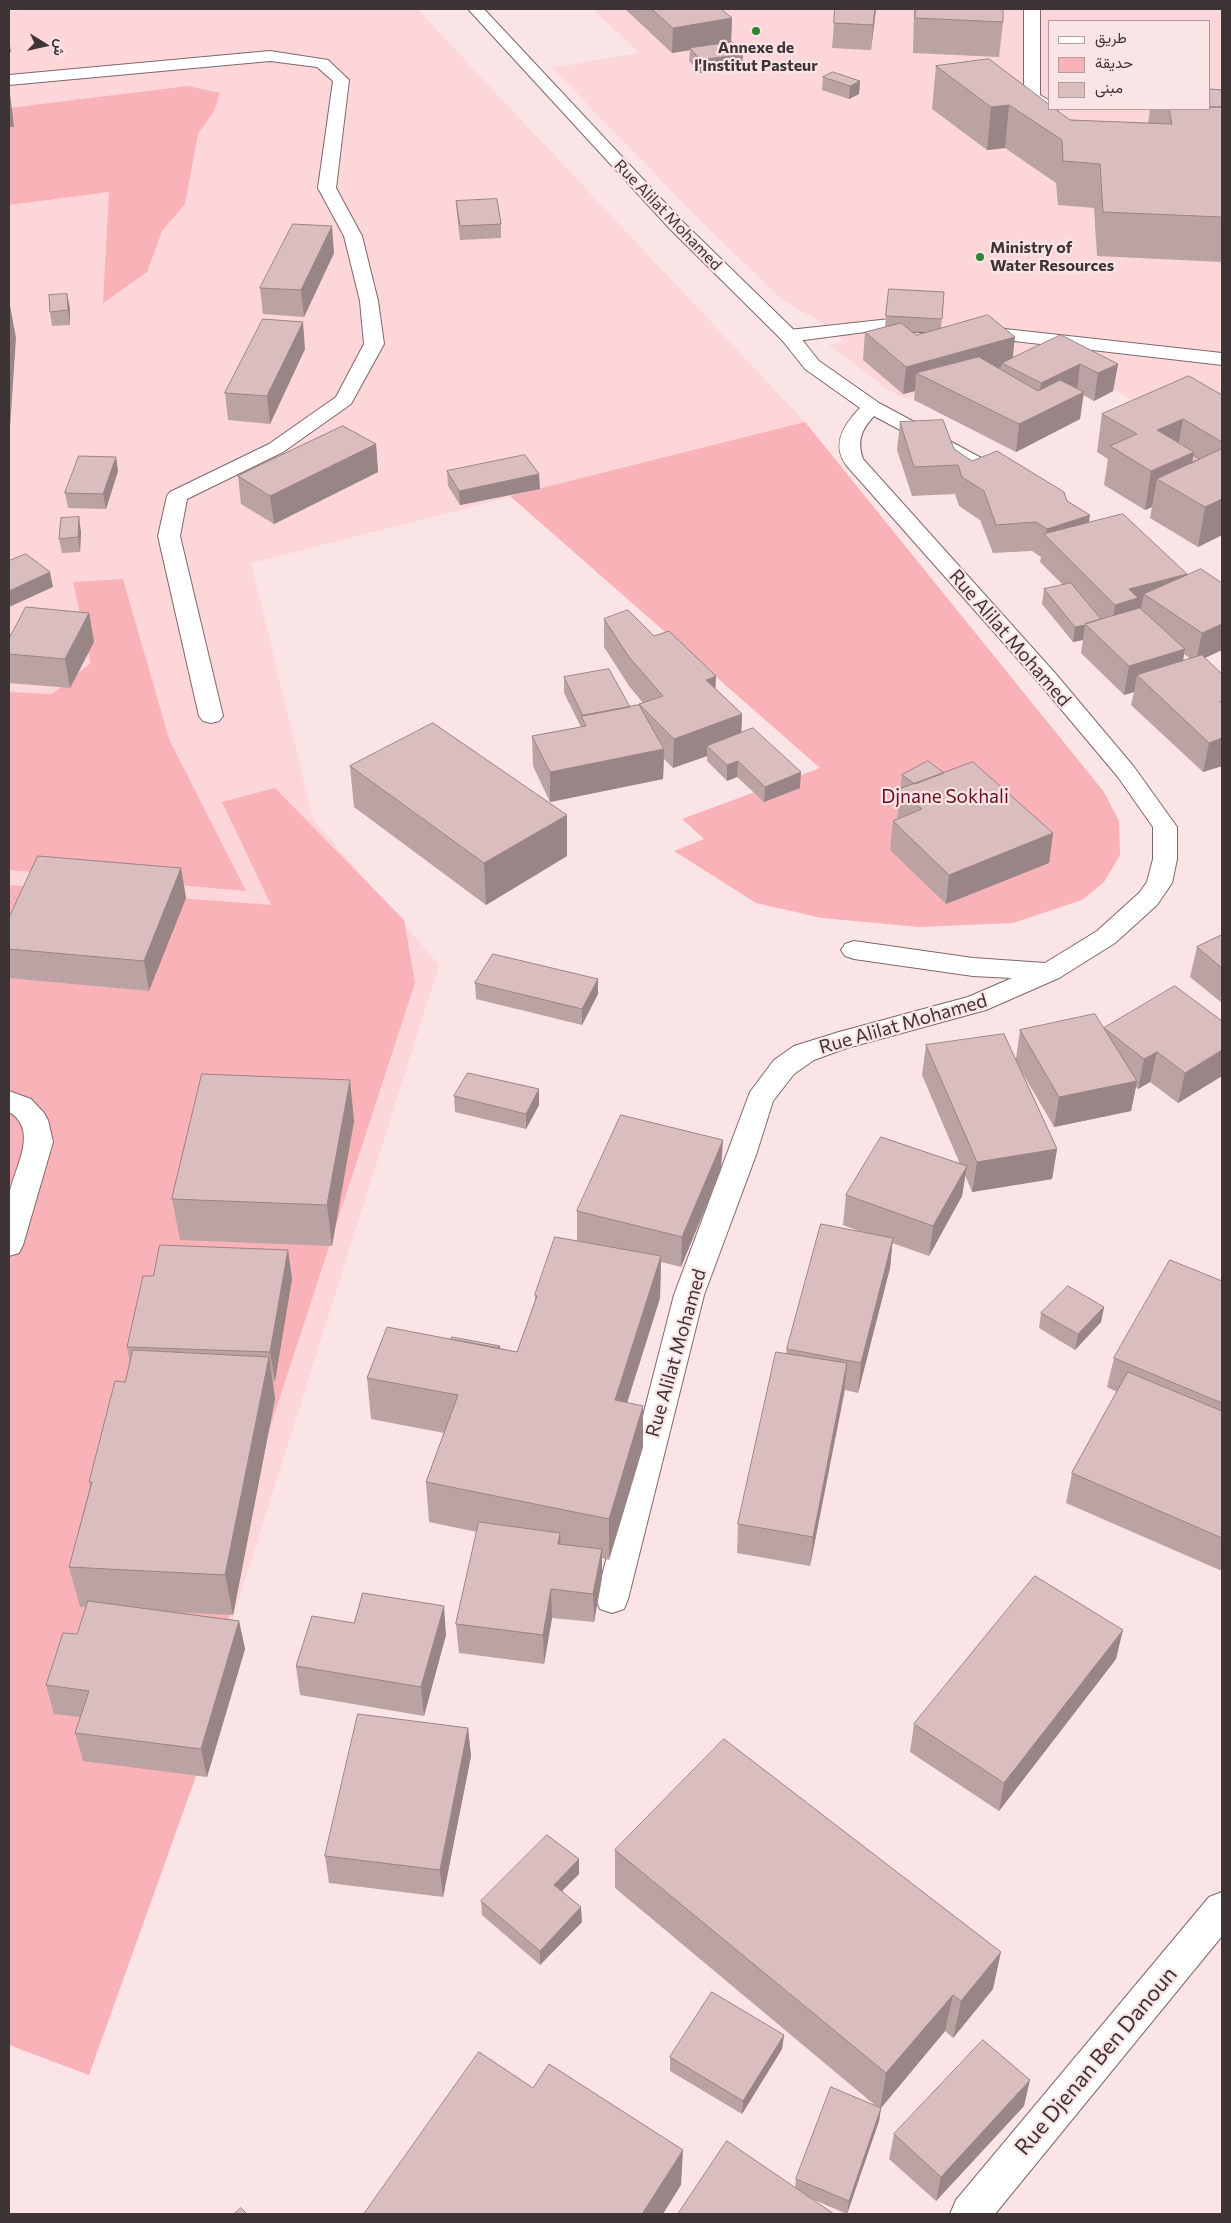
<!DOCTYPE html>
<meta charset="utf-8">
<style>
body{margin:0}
#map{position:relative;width:1231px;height:2223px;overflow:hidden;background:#fbe4e5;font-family:Commissioner,Vazirmatn,sans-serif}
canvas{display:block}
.frame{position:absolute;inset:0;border:10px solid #3f3435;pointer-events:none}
.legend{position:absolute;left:1048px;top:20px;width:162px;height:90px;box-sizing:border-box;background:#fbe4e5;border:1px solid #b09e9f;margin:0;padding:6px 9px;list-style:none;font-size:15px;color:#3f3435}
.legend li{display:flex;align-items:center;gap:10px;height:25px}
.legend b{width:25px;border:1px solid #b09e9f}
.north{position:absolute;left:20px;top:20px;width:50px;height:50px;-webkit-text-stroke:4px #fbe4e5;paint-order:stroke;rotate:100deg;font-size:14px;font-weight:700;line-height:20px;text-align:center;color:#3f3435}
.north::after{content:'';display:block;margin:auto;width:18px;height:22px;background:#3f3435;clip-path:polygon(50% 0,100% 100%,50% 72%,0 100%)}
</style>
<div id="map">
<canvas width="1231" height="2223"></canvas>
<div class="frame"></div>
<ul class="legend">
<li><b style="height:6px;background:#fff"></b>طريق</li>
<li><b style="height:14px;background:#f9b2b8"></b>حديقة</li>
<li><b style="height:14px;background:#dabdbf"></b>مبنى</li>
</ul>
<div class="north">ش</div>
</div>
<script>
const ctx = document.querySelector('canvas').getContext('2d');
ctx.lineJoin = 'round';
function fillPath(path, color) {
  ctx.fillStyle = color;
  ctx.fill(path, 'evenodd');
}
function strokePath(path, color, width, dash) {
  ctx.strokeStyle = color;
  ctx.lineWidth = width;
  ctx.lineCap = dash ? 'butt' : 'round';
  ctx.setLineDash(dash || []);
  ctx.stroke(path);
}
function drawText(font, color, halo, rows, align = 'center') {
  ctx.font = font + ' Commissioner,sans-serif';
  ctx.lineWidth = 4.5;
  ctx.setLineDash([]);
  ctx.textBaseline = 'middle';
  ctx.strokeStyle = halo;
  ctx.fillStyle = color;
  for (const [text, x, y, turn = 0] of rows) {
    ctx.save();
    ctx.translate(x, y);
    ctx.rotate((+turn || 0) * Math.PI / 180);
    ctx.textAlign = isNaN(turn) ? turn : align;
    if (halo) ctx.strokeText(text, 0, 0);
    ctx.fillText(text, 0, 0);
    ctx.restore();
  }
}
fillPath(new Path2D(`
 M38,9H417L805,422L251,563L313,819L439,965L89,2075L9,2045V11Z
 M592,9H1222V448L1057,359L907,399L888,390L829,345L844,341L834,330L780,298L697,217L552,68L640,53ZM1050,21H1210V109H1050Z`), '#fcd6d9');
fillPath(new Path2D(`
 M188,86L220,93L214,111L198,134L185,204L162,231L147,272L103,303L109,192L9,205V108Z
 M805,422L1104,792L1119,821L1120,855L1104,882L1082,900L1013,923L919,927L822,918L756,903L674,851L704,839L682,819L820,768L510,496Z
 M123,579L169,739L246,891L9,870V692L52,694L91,663L73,582Z
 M275,788L404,920L415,983L265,1443L196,1776L89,2075L9,2045V885L271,905L222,802Z`), '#f9b2b8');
const service = new Path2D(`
 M1024,9H1040V95L1050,101V109H1058L1056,112H1044L1024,97Z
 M270,51L328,60L349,80L336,188L362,236L378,301L384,344L351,404L283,452L187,499L180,536L223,716L219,721L211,723L203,721L199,716L158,536L167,496L170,492L269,444L336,397L364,344L360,301L344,236L318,188L333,81L317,67L270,61L9,85V75Z
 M890,319L930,322L933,326L930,330L923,332L873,331L789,342L782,340L779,336L782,332L789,330Z
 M978,326L1222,353V365L971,336L968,332L971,328Z
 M9,1091L31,1099L44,1113L48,1120L53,1142L23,1245L19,1253L9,1256C8,1238 6,1215 9,1197C12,1171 41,1131 9,1112Z`);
const minor = new Path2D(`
 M468,9H484L682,221L796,332L819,361L879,403L1013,475L1016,479L1013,483L1006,485L999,483L874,416C861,430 857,441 863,459L1055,673L1134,767L1177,827V859L1172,883L1157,905L1115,943L1059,978L986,1010L847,1048L814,1060L794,1074L773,1101L756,1155L704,1295L628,1599L624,1609L612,1613L600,1609L596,1599L674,1295L750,1092L774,1060L794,1046L839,1032L968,997L1012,978L973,976L854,959L845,956L841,950L845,944L854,941L973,958L1045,963L1097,931L1139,893L1147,882L1153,859V827L1118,777L1039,683L846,465C831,444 844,424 860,408L805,369L782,340L670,229Z
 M1222,1892V1936L995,2214H950L956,2200L1209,1897Z`);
strokePath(service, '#806769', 2);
strokePath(minor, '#806769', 2);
fillPath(service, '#fff');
fillPath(minor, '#fff');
fillPath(new Path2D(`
 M625,9H721L732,18L731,42L742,67L700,73L689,61L690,50L672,53Z
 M835,9H876L871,50L832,48L834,23Z
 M914,9H1003V22L999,57L913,53Z
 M936,66L1070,120L1148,123L1150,109H1210L1222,90V262L1097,256L1094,208L1058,205L1056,183L1005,148L987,150L932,109Z
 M823,77L860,81L859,94L849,99L822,90Z
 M456,201L501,224V238L460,240L457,215Z
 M334,253L304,317L263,314L260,288Z
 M889,289L944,292L941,328L1013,358L1118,364L1113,391L1094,401L1083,395L1080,419L1016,452L914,400L915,391L903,394L863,360L865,332L885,327ZM912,332H925L916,335Z
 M70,308V325L52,326L50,312Z
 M305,349L270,424L228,420L225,393Z
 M1222,395V535L1198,547L1150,518L1152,507L1145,510L1104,485L1108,459L1097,452L1102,414Z
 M900,422L954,449L972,461L1067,501L1089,523L1186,575L1222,583V650L1205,658L1222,766L1203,772L1131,705L1134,692L1124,695L1081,653L1083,640L1073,642L1042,604L1044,589L1063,585L1040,562L1041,557L1032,551L993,553L980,520L959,506L955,494L912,496L897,450ZM1184,654L1191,659L1183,661Z
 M376,444L378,472L274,524L241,504L238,476Z
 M116,457L118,471L106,509L68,508L65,493Z
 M447,471L540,489L460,505L448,486Z
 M81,532L80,552L62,553L59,539Z
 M89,613L94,642L70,688L9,683V639Z
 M604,619L654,636L716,689L742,714L741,733L800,788L764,802L737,777L727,781L707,761V756L673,768L664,759L663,779L550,802L533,766L532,736L581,727L564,693V677L630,707L639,705L643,703L629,686L604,647Z
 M350,766L567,856L486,905L354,807Z
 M944,773L1053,833L1049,863L946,904L890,850L893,821L897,819L902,775Z
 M181,868L186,898L149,991L9,978V918Z
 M1222,935V1003L1190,977L1197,947Z
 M598,979V994L582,1025L476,999L475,983Z
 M1222,1021V1076L1178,1103L1150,1082L1138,1089L1136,1087L1131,1111L1054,1127L1022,1072L1057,1149L1052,1179L972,1192L965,1175L962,1196L929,1256L892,1243L890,1268L858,1393L845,1390L810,1566L737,1553L738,1524L786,1353L787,1349L864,1233L843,1225L846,1195L960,1164L922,1075L926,1045L1016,1058L1020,1030L1104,1029Z
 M454,1096L539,1105L526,1129L455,1112Z
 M354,1121L332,1246L180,1240L172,1199Z
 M721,1170L681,1267L661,1262L660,1298L627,1403L643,1447L609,1560L602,1558V1578L594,1622L552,1618L544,1664L459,1653L456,1624L477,1532L429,1522L426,1482L444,1433L371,1419L367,1378L451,1339L500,1346V1348L517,1352L535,1301V1295L577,1241V1211Z
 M288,1250L292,1279L275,1381H273L275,1399L233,1615L170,1612L239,1621L245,1649L207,1777L83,1761L75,1733L80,1717L54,1714L46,1685L77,1634L86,1607H80L69,1567L90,1486L89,1482L125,1382L130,1363L127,1347L153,1276Z
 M1222,1281V1571L1066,1503L1072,1473L1117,1392L1107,1387L1114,1358Z
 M1104,1307L1101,1322L1075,1350L1039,1328L1041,1313Z
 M446,1635L424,1716L300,1695L296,1666Z
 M1116,1659L999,1811L910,1752L914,1724Z
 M468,1728L471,1756L443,1897L329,1883L325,1856Z
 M615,1850L993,1989L953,2038L945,2031L881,2108L879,2121L847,2214L812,2199L795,2188L796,2179L876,2106L615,1888Z
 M579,1859V1874L562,1891L582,1922L540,1965L482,1915L481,1901Z
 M784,2035L782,2049L742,2114L670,2071V2057Z
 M1024,2106L936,2201L889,2159L894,2134Z`), '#bba3a4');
fillPath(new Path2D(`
 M875,9H876L871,50L873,25Z
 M732,18L731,43L690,48V50L672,53L673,28Z
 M9,38L11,52L9,53Z
 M743,54L742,67L700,73V60Z
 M860,81L859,94L849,99L850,86Z
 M9,85L14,127H9Z
 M1009,105L1005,148L987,150L991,107Z
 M332,226L334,253L304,317L301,290Z
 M67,294L70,308V325L68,310Z
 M9,300L16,338L9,443Z
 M303,322L305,349L270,424L267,396Z
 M1015,337L1012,364L1002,363L1001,367L940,384L916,373L915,391L903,394L906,367Z
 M1080,364L1077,392L1037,411L1041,383Z
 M1118,364L1113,391L1094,401L1098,373Z
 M1084,392L1080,419L1016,452L1019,424Z
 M1183,419L1176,458L1157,430Z
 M376,444L378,472L274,524L270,496Z
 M1194,452L1187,491L1157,479L1152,507L1145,510L1151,471Z
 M116,457L118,471L106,509L103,494Z
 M539,474L540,489L460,505L459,491Z
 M1222,499V535L1198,547L1205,507Z
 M1090,515L1086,544L1046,536L1047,529Z
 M79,517L81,532L80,552L78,537Z
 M50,572L53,587L9,607V591Z
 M1187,574L1181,603L1144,594L1140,614L1111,633L1115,605L1129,589Z
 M89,613L94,642L70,688L65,659Z
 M1222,624V650L1196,662L1202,633Z
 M1085,625L1083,640L1073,642L1075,627Z
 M1185,649L1180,678L1137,675L1134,692L1124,695L1129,666Z
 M716,676L715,705L706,680Z
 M742,714L741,743L707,746V756L673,768L674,739Z
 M1222,738V766L1203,772L1209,743Z
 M664,749L663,779L550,802V772Z
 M738,761L737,777L727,781V765Z
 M801,772L800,788L764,802L765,787Z
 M567,815V856L486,905L484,863Z
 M1053,833L1049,863L946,904L949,875Z
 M181,868L186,898L149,991L144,961Z
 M598,979V994L582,1025V1009Z
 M1222,1050V1076L1178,1103L1185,1073Z
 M1157,1052L1150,1082L1138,1089L1144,1059Z
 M350,1080L354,1121L332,1246L327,1205Z
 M1137,1081L1131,1111L1054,1127L1059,1097Z
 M539,1089V1105L526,1129V1114Z
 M723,1140L721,1170L681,1267L682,1237Z
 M1057,1149L1052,1179L972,1192L977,1162Z
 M967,1166L962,1196L929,1256L933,1226Z
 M893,1238L890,1268L858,1393L861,1363Z
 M288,1250L292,1279L275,1381L270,1352Z
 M661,1256L660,1298L615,1441V1400Z
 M1104,1307L1101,1322L1075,1350L1078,1334Z
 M269,1357L275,1399L233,1615L225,1575Z
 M847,1363L844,1393L810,1566L813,1537Z
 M643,1406V1447L609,1560V1519Z
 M560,1533L561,1562L558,1544Z
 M602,1549V1578L594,1622L593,1594Z
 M551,1589L552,1618L544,1664L543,1635Z
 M444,1606L446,1635L424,1716L421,1687Z
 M239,1621L245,1649L207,1777L201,1749Z
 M1123,1630L1116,1659L999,1811L1004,1783Z
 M468,1728L471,1756L443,1897L440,1870Z
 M579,1859V1874L554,1899V1885Z
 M581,1907L582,1922L540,1965V1951Z
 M1001,1952L993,1989L953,2038L961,2001Z
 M953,1995L945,2031L881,2108L879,2121L847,2214L849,2201L880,2109L886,2073Z
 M784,2035L782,2049L742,2114L743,2101Z
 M1030,2080L1024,2106L936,2201L941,2177Z
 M683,2150L681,2185L663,2214H642Z`), '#998486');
const building = new Path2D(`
 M652,9H721L732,18L673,28Z
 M835,9H875L873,25L834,23Z
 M916,9H1003V22L915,18Z
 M732,42L743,54L700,60L690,48Z
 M989,59L1050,105V109H1055L1070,120L1172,124L1169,109H1210V107H1222V217L1103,212L1100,164L1063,161L1062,140L1009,105L991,107L936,66Z
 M833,72L860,81L850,86L823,77Z
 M1210,89L1222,90V107H1210Z
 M497,199L501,224L460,226L456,201Z
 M293,224L332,226L301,290L260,288Z
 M889,289L944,292L942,319L886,316Z
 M67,294L68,310L50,312L49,295Z
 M988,315L1015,337L906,367L865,332L901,323L916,335Z
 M263,319L303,322L267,396L225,393Z
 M1061,335L1118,364L1098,373L1080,364L1041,383L1002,363Z
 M979,357L1038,391L1060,380L1084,392L1019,424L916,373Z
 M1189,376L1222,395V442L1183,419L1157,430L1194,452L1151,471L1110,446L1137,434L1102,414Z
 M943,420L954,449L972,461L997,451L1064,492L1067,501L1090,515L1047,529L1036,522L996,525L984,491L962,477L958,465L914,467L900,422Z
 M343,426L376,444L270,496L238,476Z
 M1222,449V499L1205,507L1157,479Z
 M525,455L539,474L459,491L447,471Z
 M1193,455L1200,459L1192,463Z
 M79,456L116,457L103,494L65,493Z
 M1123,514L1187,574L1129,589L1138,598L1115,605L1044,534Z
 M79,517L78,537L59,539L61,518Z
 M26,554L50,572L9,591V561Z
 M1201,569L1222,583V624L1202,633L1144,594Z
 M1071,583L1101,619L1085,624L1086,625L1075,627L1044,589Z
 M26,607L89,613L65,659L9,654V639Z
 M1140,608L1185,649L1129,666L1085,624Z
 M628,610L654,636L669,631L716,676L706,680L742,714L674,739L639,704L663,696L629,657L604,619Z
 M1202,655L1222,674V701L1220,702L1222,704V738L1209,743L1137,675Z
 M609,669L630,707L583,716L564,677Z
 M639,705L664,749L550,772L532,736L586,726L581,716Z
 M433,723L567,815L484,863L350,766Z
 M753,728L801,772L765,787L738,761L727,765L707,746Z
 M928,761L944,773L915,784L902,775Z
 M973,762L1053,833L949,875L893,821L922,809L900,789Z
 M38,856L181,868L144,961L9,949V918Z
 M1222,935V968L1197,947Z
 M493,954L598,979L582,1009L475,983Z
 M1175,986L1222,1021V1050L1185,1073L1157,1052L1144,1059L1104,1028Z
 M1095,1014L1137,1081L1059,1097L1020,1030Z
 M1004,1034L1057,1149L977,1162L926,1045Z
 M468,1073L539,1089L526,1114L454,1096Z
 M202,1074L350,1080L327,1205L172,1199Z
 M621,1115L723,1140L682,1237L577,1211Z
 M881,1137L967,1166L933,1226L846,1195Z
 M821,1224L893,1238L861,1363L787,1349Z
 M555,1237L661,1256L615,1400L643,1406L609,1519L426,1482L458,1395L367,1378L387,1327L517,1352L537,1296L535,1295Z
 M160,1245L288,1250L270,1352L127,1347L143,1276H153Z
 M1170,1260L1222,1281V1403L1114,1358Z
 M1068,1286L1104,1307L1078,1334L1041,1313Z
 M452,1337L500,1346L499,1348L451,1339Z
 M133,1350L269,1357L225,1575L69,1567L92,1482H89L115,1381L125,1382Z
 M776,1352L847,1363L813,1537L738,1524Z
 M1128,1372L1222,1411V1538L1072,1473Z
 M479,1522L560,1533L558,1544L602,1549L593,1594L551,1589L543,1635L456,1624Z
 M1035,1576L1123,1630L1004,1783L914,1724Z
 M363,1593L444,1606L421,1687L296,1666L312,1616L354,1623Z
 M88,1601L239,1621L201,1749L75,1733L89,1691L46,1685L63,1633L77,1634Z
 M358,1714L468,1728L440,1870L325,1856Z
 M724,1739L1001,1952L961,2001L953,1995L886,2073L615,1850Z
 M547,1835L579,1859L554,1885L581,1907L540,1951L481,1901Z
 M712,1992L784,2035L743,2101L670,2057Z
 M983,2040L1030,2080L941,2177L894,2134Z
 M479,2052L533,2088L549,2064L683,2150L642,2214H364Z
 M831,2087L881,2108L849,2201L796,2179Z
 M727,2141L834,2214H678Z
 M241,2208L247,2214H234Z`);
fillPath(building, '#dabdbf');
strokePath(building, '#998486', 1);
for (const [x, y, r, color] of [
 [756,31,5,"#2d8433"],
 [980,257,5,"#2d8433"]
]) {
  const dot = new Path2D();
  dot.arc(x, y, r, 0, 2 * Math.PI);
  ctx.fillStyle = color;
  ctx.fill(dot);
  strokePath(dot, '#fbe4e5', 2);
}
drawText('bold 16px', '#3f3435', '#fbe4e5', [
 ["Annexe de",756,48],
 ["l'Institut Pasteur",756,66],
 ["Ministry of",990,248,"left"],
 ["Water Resources",990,266,"left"]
]);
drawText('16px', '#3f3435', '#fbe4e5', [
 ["Rue Alilat Mohamed",668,215,46]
]);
drawText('19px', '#3f3435', '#fbe4e5', [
 ["Rue Alilat Mohamed",1010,638,49],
 ["Rue Alilat Mohamed",903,1024,-16],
 ["Rue Alilat Mohamed",676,1353,-74]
]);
drawText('19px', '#670f25', '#fbe4e5', [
 ["Djnane Sokhali",945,797]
]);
drawText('22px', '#3f3435', '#fbe4e5', [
 ["Rue Djenan Ben Danoun",1096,2061,-50]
]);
</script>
